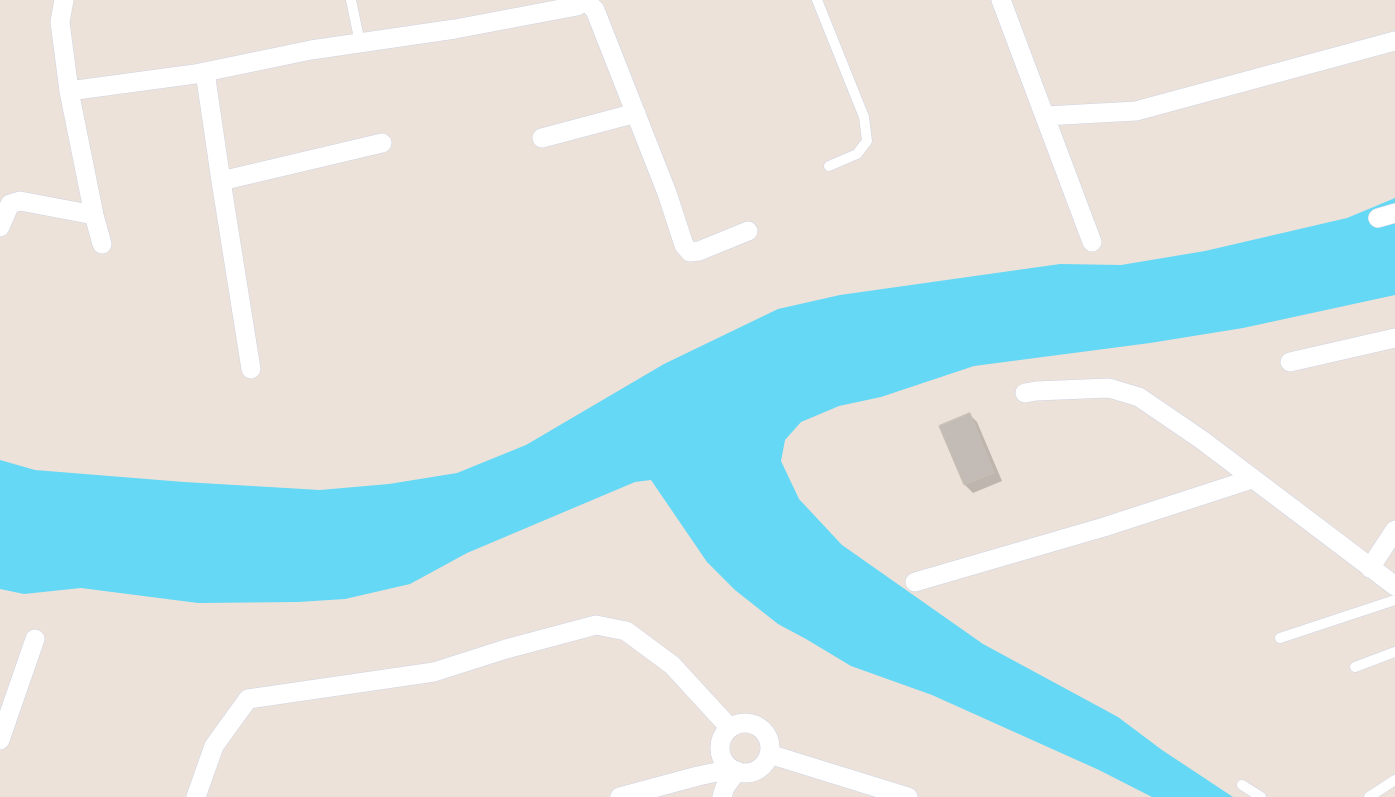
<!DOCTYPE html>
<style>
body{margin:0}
canvas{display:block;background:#ece2d9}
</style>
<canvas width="1395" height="797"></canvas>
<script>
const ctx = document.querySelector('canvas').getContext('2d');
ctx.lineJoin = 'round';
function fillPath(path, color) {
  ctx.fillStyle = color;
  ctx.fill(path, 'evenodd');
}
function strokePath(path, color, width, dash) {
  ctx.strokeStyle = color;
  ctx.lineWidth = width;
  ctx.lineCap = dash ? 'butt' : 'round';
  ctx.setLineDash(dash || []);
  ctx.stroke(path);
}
fillPath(new Path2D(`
 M1395,198V295L1243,328L1150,343L974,366L881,397L839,406L801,422L785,440L781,461L799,499L842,545L983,644L1118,717L1162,750L1233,797H1152L1099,770L932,695L851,666L806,639L778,624L735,590L707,562L651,480L635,482L467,553L410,584L345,599L298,602L198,603L81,588L24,594L0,589V460L35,470L184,482L320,490L389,484L457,473L526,445L664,364L778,309L840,295L1060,264L1121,265L1205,251L1347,218Z`), '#64d8f5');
fillPath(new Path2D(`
 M969,414L977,422L1002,481L973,493L965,485L941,426Z`), '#0003');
const building = new Path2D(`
 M970,413L994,473L964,485L939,426Z`);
fillPath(building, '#c3bcb6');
strokePath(building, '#c7beb2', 1);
const lane = new Path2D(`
 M351,0L360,43
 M817,0L864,117L867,141L857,154L829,166
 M1280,638L1395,600
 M1355,667L1395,652
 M1242,785L1261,797
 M1369,797L1395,780`);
const street = new Path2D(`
 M64,0L60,22L69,91L94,215L102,244
 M1001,0L1092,242
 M586,1L595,10L667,193L684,245L690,252L699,251L748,231
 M205,72L221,181L251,369
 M69,91L195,74L311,50L455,29L577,6L586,1L585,0
 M1045,116L1136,111L1395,41
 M542,138L636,113
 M221,181L382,143
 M1378,218L1395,213
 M0,227L10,204L20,201L94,215
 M1290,362L1395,338
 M1025,393L1036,391L1109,388L1139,397L1202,440L1395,586
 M1370,568L1395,530
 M915,582L1104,527L1252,479
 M720 748a25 25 0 1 1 50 0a25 25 0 1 1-50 0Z
 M0,740L35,639
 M769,754L908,797
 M196,797L214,746L248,699L434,672L506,649L596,625L626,631L672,665L729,727
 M620,797L698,776L731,769
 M722,797L725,787L737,771`);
strokePath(lane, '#ced3e3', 11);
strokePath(street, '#ced3e3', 20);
strokePath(lane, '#fff', 10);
strokePath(street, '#fff', 19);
</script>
